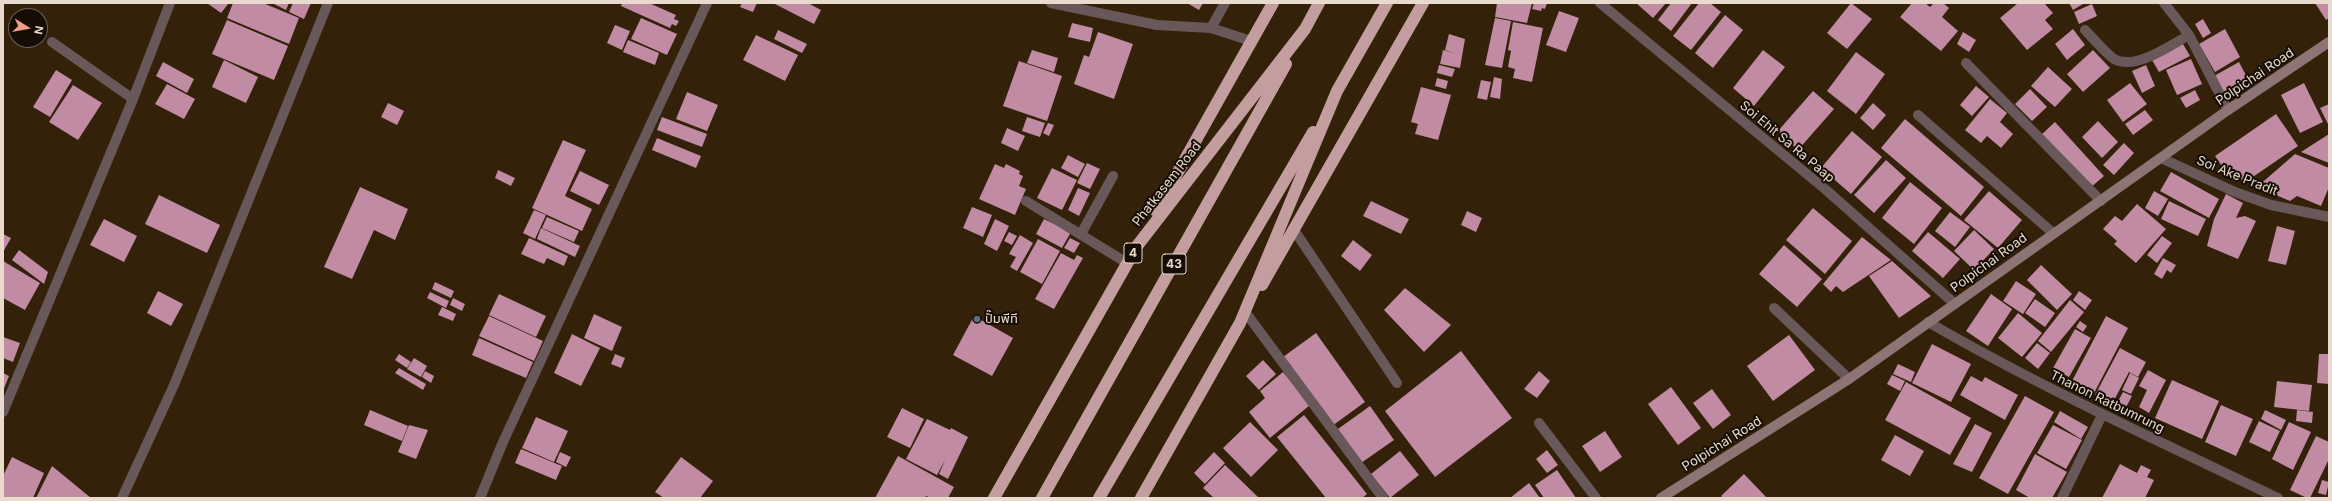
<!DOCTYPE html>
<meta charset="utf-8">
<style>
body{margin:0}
#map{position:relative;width:2332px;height:501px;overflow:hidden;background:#342109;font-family:Inter,sans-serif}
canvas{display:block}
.frame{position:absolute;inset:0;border:4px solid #e8dbcd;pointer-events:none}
.north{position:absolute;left:8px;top:8px;width:40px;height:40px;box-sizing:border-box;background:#150d04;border:1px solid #695f54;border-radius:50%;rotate:101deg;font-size:11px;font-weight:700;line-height:16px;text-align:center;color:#e8dbcd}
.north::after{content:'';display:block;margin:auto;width:14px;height:18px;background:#f49e8a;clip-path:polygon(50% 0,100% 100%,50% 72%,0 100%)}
</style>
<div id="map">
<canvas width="2332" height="501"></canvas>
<div class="frame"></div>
<div class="north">N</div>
</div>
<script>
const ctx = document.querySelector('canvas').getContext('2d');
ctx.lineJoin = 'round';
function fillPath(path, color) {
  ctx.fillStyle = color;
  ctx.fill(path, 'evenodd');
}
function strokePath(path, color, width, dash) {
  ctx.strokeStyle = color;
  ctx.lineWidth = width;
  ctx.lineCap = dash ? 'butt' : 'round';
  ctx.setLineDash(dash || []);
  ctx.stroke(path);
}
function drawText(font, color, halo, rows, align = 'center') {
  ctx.font = font + ' Inter,"Noto Sans Thai",sans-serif';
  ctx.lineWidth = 4;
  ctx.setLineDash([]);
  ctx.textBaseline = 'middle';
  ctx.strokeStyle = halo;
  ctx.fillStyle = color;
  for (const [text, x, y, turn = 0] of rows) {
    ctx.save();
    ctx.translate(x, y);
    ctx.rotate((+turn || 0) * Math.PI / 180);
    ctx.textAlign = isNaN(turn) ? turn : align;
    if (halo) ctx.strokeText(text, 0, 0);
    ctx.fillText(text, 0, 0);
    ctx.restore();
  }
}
fillPath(new Path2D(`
 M207,3H229L221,13Z
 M233,3H263L299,18L289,44L227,18Z
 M272,3H289L286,10Z
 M293,3H311L304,19L289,12Z
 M622,3H649L676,15L674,19L679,21L676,26L672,24L670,28L621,6Z
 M742,3H757L753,12L740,7Z
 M773,3H808L821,10L814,24Z
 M1187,3H1203L1199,10Z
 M1497,3H1532L1527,23L1495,17Z
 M1534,3H1547L1545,9L1542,8L1541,11L1532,9Z
 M1636,3H1666L1653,18Z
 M1671,3H1692L1671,31L1658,20Z
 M1699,3H1710L1721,12L1691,50L1673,36Z
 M1851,3L1872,19L1847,49L1827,33Z
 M1912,3H1925L1930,7L1934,3H1943L1949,8L1942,17L1958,31L1941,51L1900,17Z
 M2018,3H2044L2053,13L2045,20L2053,29L2027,50L2000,18Z
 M2069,3H2082L2083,4L2073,10Z
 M2315,3H2329V18L2326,20Z
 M2092,4L2097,16L2079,24L2074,12Z
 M1559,11L1579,18L1566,52L1546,45Z
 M1725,15L1743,30L1713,68L1695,53Z
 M641,18L677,34L667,55L631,39Z
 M1495,18L1511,21L1502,68L1485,65Z
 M2203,19L2211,33L2203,38L2195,24Z
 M227,20L288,46L274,80L212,54Z
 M1513,22L1543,28L1532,82L1513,78L1515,69L1508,67L1511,51L1508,50Z
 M1072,23L1093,28L1090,42L1068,37Z
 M615,25L630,31L622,50L607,43Z
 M2073,29L2085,45L2067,60L2055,44Z
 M2225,29L2240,57L2215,72L2199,44Z
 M778,30L807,44L802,53L774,39Z
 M1098,32L1133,44L1114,99L1074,84L1084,55L1089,57Z
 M1963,32L1976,40L1969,52L1957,44Z
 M1449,34L1465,39L1460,68L1440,64L1443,50L1454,53L1445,50Z
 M756,35L798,55L785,81L743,60Z
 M628,40L659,53L655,65L623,52Z
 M2183,44L2190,56L2159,72L2152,60Z
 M1032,50L1058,58L1054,72L1027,63Z
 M1763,50L1785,67L1754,106L1733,88Z
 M2093,50L2110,68L2083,92L2067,74Z
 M1856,52L1885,74L1856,114L1827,91Z
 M2191,59L2202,84L2177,95L2166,70Z
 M224,60L258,77L246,103L212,87Z
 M1019,61L1062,76L1047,121L1003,106Z
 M163,62L194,79L187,93L156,76Z
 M2239,62L2249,81L2225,95L2214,76Z
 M1439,65L1455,69L1452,77L1437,73Z
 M2146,65L2155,86L2142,93L2132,71Z
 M2048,67L2072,89L2055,107L2031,86Z
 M56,70L72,80L50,117L33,107Z
 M1494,77L1502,79L1500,99L1490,97Z
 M1437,78L1448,81L1446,89L1435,86Z
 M1481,80L1491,82L1487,100L1477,98Z
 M2130,83L2147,104L2123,122L2107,100Z
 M2304,83L2323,122L2300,133L2281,95Z
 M167,84L195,99L184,119L155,104Z
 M73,85L102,103L78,140L49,122Z
 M1976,86L1989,97L1972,116L1960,105Z
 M1421,87L1451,95L1438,140L1415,134L1418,124L1411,122Z
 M2030,89L2047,107L2032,121L2015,104Z
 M2195,90L2200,100L2186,108L2180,98Z
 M1813,91L1834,109L1798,150L1778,131Z
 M687,92L718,105L707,131L676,119Z
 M1990,99L2007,113L2000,122L2013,134L2001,148L1987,136L1981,143L1965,130Z
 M388,103L404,111L397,125L381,117Z
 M1873,103L1886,115L1873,130L1860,118Z
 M2329,104V126L2320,108Z
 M2145,110L2153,120L2133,135L2125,124Z
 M2276,114L2298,146L2244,183L2237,173L2230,178L2215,156Z
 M662,117L707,134L702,147L657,130Z
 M1027,117L1045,123L1040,137L1022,131Z
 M1905,119L1984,187L1961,216L1881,148Z
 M2098,121L2118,142L2102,158L2082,137Z
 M2055,122L2104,176L2090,188L2041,135Z
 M1048,123L1054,125L1049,136L1043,133Z
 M1007,128L1025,136L1018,151L1001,143Z
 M1852,131L1882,157L1851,194L1821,168Z
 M2329,134V163L2301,152Z
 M657,138L701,156L696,168L652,150Z
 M563,140L586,150L565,196L592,209L582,231L532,208Z
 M2124,143L2134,153L2114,175L2103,165Z
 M2295,154L2329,168V187L2321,206L2297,196L2290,201L2257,187Z
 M1068,155L1085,164L1078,177L1061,168Z
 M1886,160L1906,178L1874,213L1854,195Z
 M1087,163L1100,169L1090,189L1077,183Z
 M995,164L1004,168L1006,164L1020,171L1019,174L1023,176L1019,186L1026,189L1015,215L979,199Z
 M1052,168L1077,180L1062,210L1037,198Z
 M498,170L515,178L511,186L495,178Z
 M580,171L609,185L599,205L570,191Z
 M2171,172L2219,199L2209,218L2160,191Z
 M1910,182L1942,208L1914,244L1882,218Z
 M360,187L408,209L395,240L374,230L352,279L324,267Z
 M1078,188L1090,193L1079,216L1068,210Z
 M1989,191L2022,220L1998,248L1964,220Z
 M2154,191L2168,199L2158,216L2145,208Z
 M2226,194L2243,203L2236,218L2245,216L2256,221L2238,259L2207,246L2214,219Z
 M159,195L220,225L207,253L145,224Z
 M1371,201L1409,219L1401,234L1363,216Z
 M2169,201L2206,219L2198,236L2161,219Z
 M2137,204L2166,229L2136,263L2114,244L2117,241L2103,229L2115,216L2122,221Z
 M972,207L992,215L983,237L963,228Z
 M1813,208L1852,241L1825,274L1786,240Z
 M534,210L546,215L535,239L523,233Z
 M1467,211L1482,218L1476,232L1461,225Z
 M1950,212L1970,227L1955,247L1935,231Z
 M547,217L579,231L574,242L542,228Z
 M104,219L137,236L124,262L90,245Z
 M995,219L1009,226L997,251L984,244Z
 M1044,219L1071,232L1062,248L1036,234Z
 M2277,226L2295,231L2286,265L2268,261Z
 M541,228L580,246L575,257L537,239Z
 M1974,230L1994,249L1974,270L1954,251Z
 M1009,232L1017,236L1012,245L1004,241Z
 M1928,232L1960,259L1943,278L1912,251Z
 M3,234L11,238L3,252Z
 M1020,235L1033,243L1017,271L1010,267L1016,257L1009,254Z
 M2162,236L2172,243L2157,263L2147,255Z
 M1862,237L1891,260L1843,292L1836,286L1831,292L1823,284Z
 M529,238L568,256L564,266L547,258L544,264L521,254Z
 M1070,238L1080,243L1074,253L1064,248Z
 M1038,239L1060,251L1042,284L1020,272Z
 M1353,240L1372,255L1360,271L1341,256Z
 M1784,245L1822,279L1797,307L1759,274Z
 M19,250L48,272L44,284L12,260Z
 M1061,253L1074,260L1077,255L1083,258L1054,309L1035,299Z
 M2163,258L2176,265L2171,273L2167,270L2162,279L2154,274Z
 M3,261L40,283L25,310L3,298Z
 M1892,261L1931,296L1899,318L1869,276Z
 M2041,265L2072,294L2057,310L2027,280Z
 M2016,281L2036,294L2023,314L2003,301Z
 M435,282L454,291L451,298L432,289Z
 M1405,288L1451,325L1424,352L1384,310Z
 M158,291L183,304L171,326L147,313Z
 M2079,291L2092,300L2085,310L2073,300Z
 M430,292L449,301L446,308L427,298Z
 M499,294L546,316L536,337L489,315Z
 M1991,294L2012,309L1988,346L1966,331Z
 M453,298L465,304L462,311L450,305Z
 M2035,299L2055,313L2045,327L2025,313Z
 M2070,300L2084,312L2051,352L2038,341Z
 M442,307L456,314L453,321L438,315Z
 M2018,313L2042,333L2022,357L1998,338Z
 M594,314L622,327L612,351L584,338Z
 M489,316L543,341L534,361L479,336Z
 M974,316L1013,338L992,376L953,355Z
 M2106,316L2128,328L2093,395L2071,383Z
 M2080,321L2087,326L2083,332L2076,327Z
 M2075,329L2091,338L2069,377L2053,368Z
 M1316,333L1365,402L1332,426L1283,357Z
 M572,334L600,348L581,386L554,373Z
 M1789,335L1815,370L1773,401L1747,366Z
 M3,337L20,343L13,362L3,358Z
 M479,338L533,362L526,378L472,355Z
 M2037,343L2050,353L2038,369L2025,358Z
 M1932,344L1971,364L1951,402L1912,383Z
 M2120,348L2146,362L2138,377L2129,372L2112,404L2095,395Z
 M1461,351L1512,418L1435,477L1385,411Z
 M399,354L411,362L407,368L395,360Z
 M615,354L625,358L621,368L611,364Z
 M2319,354H2329V384L2317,383Z
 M414,358L427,366L421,377L407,369Z
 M1263,360L1276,374L1259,390L1246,376Z
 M1898,364L1915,372L1911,382L1893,374Z
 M399,368L426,384L423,390L395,373Z
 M2148,370L2166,380L2149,413L2139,407L2147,390L2139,386Z
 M425,371L434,376L431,383L422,377Z
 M1539,371L1550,381L1537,398L1524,389Z
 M1283,372L1310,405L1270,438L1249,412L1265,398L1260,391Z
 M3,373L9,376L3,391Z
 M2130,373L2139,378L2131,394L2122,390Z
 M1892,375L1905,381L1900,391L1887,384Z
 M1971,376L1982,382L1985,377L2018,395L2005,420L1960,395Z
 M2172,380L2219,401L2202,439L2155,418Z
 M2277,381L2312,385L2309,411L2274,407Z
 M1906,382L1971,418L1950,455L1885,420Z
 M1671,387L1701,428L1678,445L1648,404Z
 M1712,389L1731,415L1713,429L1693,403Z
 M2123,392L2132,396L2125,409L2116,405Z
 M2025,396L2054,412L2008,494L1979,478Z
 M2221,405L2253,419L2236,456L2205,442Z
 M1370,406L1394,440L1361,463L1338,429Z
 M902,408L924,419L910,448L887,437Z
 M370,410L408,426L402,441L364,425Z
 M2265,410L2286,420L2281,430L2261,419Z
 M2297,410L2313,412L2312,423L2296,421Z
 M2060,411L2088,427L2081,439L2054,422Z
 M1304,415L1367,494L1362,498H1326L1277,437Z
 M536,417L568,431L554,462L522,448Z
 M927,419L950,430L951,428L968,437L948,479L939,474L945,460L937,475L906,459Z
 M2259,421L2280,431L2270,452L2249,442Z
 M1250,422L1278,450L1251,477L1223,448Z
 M2289,422L2311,432L2293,470L2272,459Z
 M1975,424L1992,433L1972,472L1953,464Z
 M409,425L428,430L416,459L398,452Z
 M2053,425L2082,440L2066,469L2037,453Z
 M1605,431L1622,457L1600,472L1582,446Z
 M1895,435L1924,451L1910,476L1881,460Z
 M2316,436L2329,442V459L2310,498H2307L2290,490Z
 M521,449L562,466L556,480L515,463Z
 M1547,450L1558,465L1547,473L1536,459Z
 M1400,451L1419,475L1390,498L1371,474Z
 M560,452L571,457L566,467L556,462Z
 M1214,452L1225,463L1205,484L1194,473Z
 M2035,454L2067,472L2052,498H2030L2016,490Z
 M898,456L954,487L948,498H931L926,496L925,498H875Z
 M12,457L44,473L33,498H3V476Z
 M681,457L713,481L700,498H664L655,492Z
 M2120,464L2137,473L2141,465L2151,470L2147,477L2154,480L2145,498H2102Z
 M1225,465L1259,498H1214L1203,488Z
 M52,466L91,498H36Z
 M1557,470L1576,498H1544L1535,485Z
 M1744,474L1767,498H1723L1721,496Z
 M2322,480L2329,482L2326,495L2318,493Z
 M1529,483L1540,498H1510Z`), '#c08ba3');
strokePath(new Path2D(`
 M1051,3L1157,25L1211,28L1251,41
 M1600,3L1825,189L1955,304
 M2164,3L2189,35L2228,110
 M1211,28L1225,3
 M2085,30C2094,39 2104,52 2114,59C2135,71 2171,45 2189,35
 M52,42L133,99
 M1966,63L2101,201
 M1918,115L2053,233
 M2161,158L2235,192L2271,205L2329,217
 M1026,201L1127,263
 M1294,230L1397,383
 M1081,234L1113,176
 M1774,308L1849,379
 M1246,313L1383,498
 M1928,322C2042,388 2160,442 2278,498
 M3,412L133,99L170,3
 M1539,423L1596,498
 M122,498L174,385L328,3
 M480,498L503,442L707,3
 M2062,498L2102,415`), '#685859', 10);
strokePath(new Path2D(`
 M1661,498L1849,379L2228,110L2329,42`), '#8d7475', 10);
strokePath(new Path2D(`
 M1156,211L1273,3
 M1262,285L1423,3
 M994,498L1137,246L1305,29L1319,3
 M1042,498L1286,64
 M1099,498L1313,132
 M1141,498L1240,323L1337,91L1387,3`), '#c49d9f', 12);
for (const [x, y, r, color] of [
 [977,319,4,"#5c6f8a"]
]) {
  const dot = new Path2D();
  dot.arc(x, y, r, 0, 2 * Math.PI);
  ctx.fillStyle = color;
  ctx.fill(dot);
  strokePath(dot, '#150d04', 1.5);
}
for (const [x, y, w] of [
 [1133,253,18],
 [1174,264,24]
]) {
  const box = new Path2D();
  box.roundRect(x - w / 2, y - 10, w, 20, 3);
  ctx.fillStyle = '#150d04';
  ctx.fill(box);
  strokePath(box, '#e8dbcd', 1);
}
drawText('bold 12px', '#e8dbcd', null, [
 ["4",1133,253],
 ["43",1174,264]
]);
drawText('13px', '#e8dbcd', '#150d04', [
 ["Polpichai Road",2255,77,-34],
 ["Soi Ehit Sa Ra Paap",1787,142,40],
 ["Soi Ake Pradit",2237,176,22],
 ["Phatkasem Road",1167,184,-52],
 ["Polpichai Road",1989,263,-36],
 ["Thanon Ratbumrung",2107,402,26],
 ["Polpichai Road",1722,444,-32]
]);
drawText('13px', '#e8dbcd', '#150d04', [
 ["ปั๊มพีที",985,319]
], 'left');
</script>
